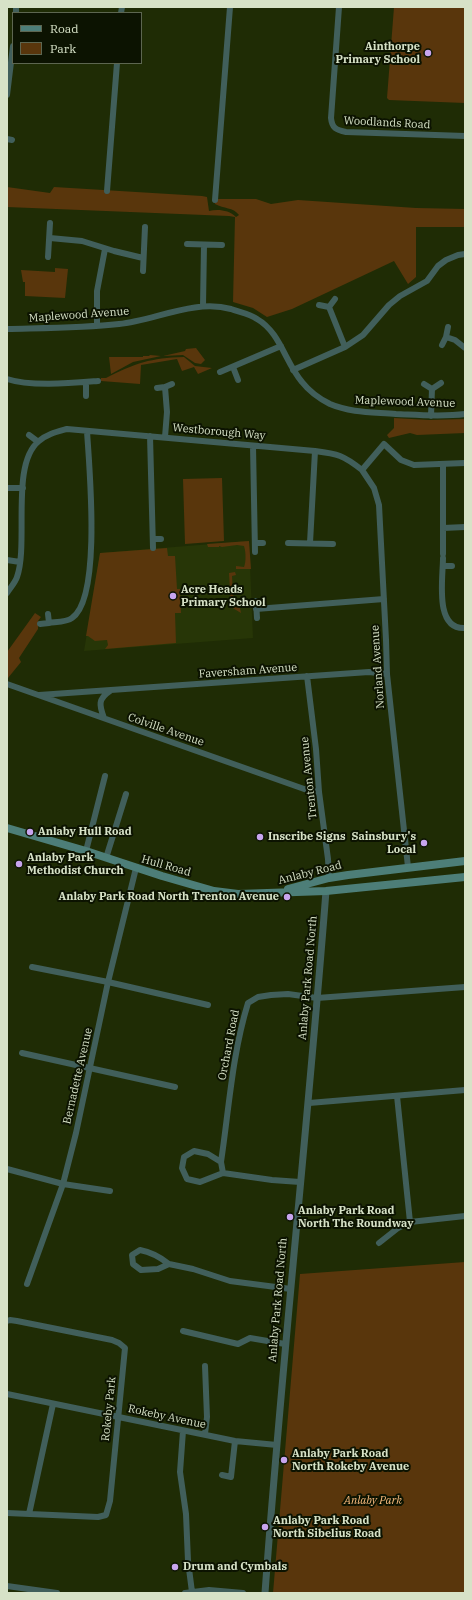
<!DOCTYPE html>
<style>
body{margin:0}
#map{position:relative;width:472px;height:1600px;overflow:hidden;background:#1f2c05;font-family:"IBM Plex Serif",serif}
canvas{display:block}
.frame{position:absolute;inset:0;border:8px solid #d7e2c7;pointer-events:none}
.legend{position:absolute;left:12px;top:12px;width:130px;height:52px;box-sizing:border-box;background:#0c1301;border:1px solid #5d6650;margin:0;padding:5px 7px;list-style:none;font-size:12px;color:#d7e2c7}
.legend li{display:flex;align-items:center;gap:8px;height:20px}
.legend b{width:20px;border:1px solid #5d6650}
</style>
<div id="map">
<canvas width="472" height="1600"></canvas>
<div class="frame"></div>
<ul class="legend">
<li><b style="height:5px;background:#4d7e78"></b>Road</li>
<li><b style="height:11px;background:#59360c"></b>Park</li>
</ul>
</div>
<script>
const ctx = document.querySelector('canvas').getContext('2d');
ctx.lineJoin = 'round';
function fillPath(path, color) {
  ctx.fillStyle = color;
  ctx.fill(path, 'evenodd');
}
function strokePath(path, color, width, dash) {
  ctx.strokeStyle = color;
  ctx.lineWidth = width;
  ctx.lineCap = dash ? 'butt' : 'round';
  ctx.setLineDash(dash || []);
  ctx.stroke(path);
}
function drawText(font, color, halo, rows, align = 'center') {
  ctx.font = font + ' "IBM Plex Serif",serif';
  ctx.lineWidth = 4;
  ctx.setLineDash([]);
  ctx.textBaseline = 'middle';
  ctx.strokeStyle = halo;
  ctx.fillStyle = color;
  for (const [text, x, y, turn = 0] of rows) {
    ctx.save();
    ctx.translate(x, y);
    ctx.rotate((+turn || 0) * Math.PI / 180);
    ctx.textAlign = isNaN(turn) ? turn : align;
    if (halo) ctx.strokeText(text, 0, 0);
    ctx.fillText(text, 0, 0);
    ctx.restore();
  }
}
fillPath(new Path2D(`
 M249,541L253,638L84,651L100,553Z`), '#273607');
fillPath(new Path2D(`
 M394,7H465V103L389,100L387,98Z
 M7,187L50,193L54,187L202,196L207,197L209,211C218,209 229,210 236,217L239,215C233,207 224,209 215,204L214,199H256L271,204L298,200L416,208L465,209V227H416V277L408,284L394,261L292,309L267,317L253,308L233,302L235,217L229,216L7,207Z
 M55,268L68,269L65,298L25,296V282H23L21,270L55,272Z
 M196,348L205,360L201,364L195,363L183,355L163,356L185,351L186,349Z
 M150,355L161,356L133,362L111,374L109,357H143V356H149Z
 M184,357L195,366L212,368L198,374L194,367L182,371L177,359L141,365L140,384L101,381V378H106C136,363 150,358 184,357Z
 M394,418L429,420L465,419V433L417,435L410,433L389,438L387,435L394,428Z
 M222,478L224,541L185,544L183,479Z
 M249,541L251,569H236V566L244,567C246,562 246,552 244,546L237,545L222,547L219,546V547H208L207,544Z
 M167,548L168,556H175L177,589H180L181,613H175L176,643L105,649L108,645L107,640L95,641L88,636H86L100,553Z
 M235,572L236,575L232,576L234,607L240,608L241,613L231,607L229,573Z
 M35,613L41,617L38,621V629L19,658L21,662L8,678L7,677V652Z
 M465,1262V1593H273L300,1274Z`), '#59360c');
strokePath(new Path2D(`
 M339,7L331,118C332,128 336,130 346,132L465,136
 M16,13V7
 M121,13L122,7
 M7,95L13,46
 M7,139L12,140
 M107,191L117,63
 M215,200L230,7
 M50,238L82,241L114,251L143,258
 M187,244L222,245
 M48,257L50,223
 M143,271L145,227
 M319,305L329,307L335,299
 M203,306L204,245
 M329,307L345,347
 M97,326V291L105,249
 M7,329C44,328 82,328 119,324C156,320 194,299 231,309C239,312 250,314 257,319C280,332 285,362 302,382C309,391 320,399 330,404C351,413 374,412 396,414C419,415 442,417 465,414
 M446,337L455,340L465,348
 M442,345L446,337L448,327
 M233,367L238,380
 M293,370L345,347L363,335L389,305L400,296L427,281L438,266L446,260L458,255L465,254
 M220,372L281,346
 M7,379C31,387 73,383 98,381
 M86,382V396
 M424,384L432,389L441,383
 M165,387L167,412L165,437
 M157,388L165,387L172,384
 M431,416L432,389
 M29,435L37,441
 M150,436L153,548
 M253,446L255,552
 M443,464V554
 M362,470L374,488L379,505L386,640L387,674L408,867
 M7,488H23
 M443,528L465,527
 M153,539H161
 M255,543H263
 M288,543L333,544
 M310,543L315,451
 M443,558C443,578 434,630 465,628
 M7,560L20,562
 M443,566H452
 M7,593C10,588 15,583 17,577C29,543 10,464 39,441C47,434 56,432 67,429L315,451C338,454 343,455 362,470L384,444L401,460L414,465L465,463
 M256,601L257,618
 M256,609L384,599
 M49,623C55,622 67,622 72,618C102,598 89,465 87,431
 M40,624L49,623L48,614
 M307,676L316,749L319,792L328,859L329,878
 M7,684L307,790L319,792
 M39,695L369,672L387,674
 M104,718C99,705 98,699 110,691
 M86,851L105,776
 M106,858L126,794
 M32,967L108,982L208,1005
 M22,1053L175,1087
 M397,1096L410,1222
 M309,1103L465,1090
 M221,1162C229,1109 232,1055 248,1003L258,997L271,995L288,994L317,998L465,987
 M7,1169L63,1184L110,1191
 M223,1173L200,1182L187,1179L182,1168L184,1157L194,1151L208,1154L221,1162L223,1173L272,1180L300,1182
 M379,1243L398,1228L410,1222L465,1216
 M169,1264C160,1257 151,1252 140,1250L132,1255L133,1264L141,1270L158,1269L169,1264L193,1269L230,1281L291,1289
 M27,1284L63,1184L76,1133L108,982L136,868
 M7,1321L10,1320L17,1321L112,1340L119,1343L125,1348L110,1501L106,1515L98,1517L7,1513
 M183,1331L238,1344L250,1338L285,1344
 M7,1394L235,1441L277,1445
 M183,1431L180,1472L186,1514L188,1561L192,1592
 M205,1434L207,1417L205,1366
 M222,1475L231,1477L235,1441
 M29,1514L53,1404
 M7,1586L57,1593
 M185,1593L209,1590L243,1593`), '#415f5b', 6);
strokePath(new Path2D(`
 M265,1593C282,1359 308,1125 326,891`), '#415f5b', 7);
strokePath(new Path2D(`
 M7,828L86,851L162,876L214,891L238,894L326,891L465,877
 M288,889L329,878L348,875L465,861`), '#4d7e78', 8);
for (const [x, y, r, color] of [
 [428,53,4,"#c8a5ee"],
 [173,596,4,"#c8a5ee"],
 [30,832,4,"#c8a5ee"],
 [260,837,4,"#c8a5ee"],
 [424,843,4,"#c8a5ee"],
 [19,864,4,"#c8a5ee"],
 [287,897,4,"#c8a5ee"],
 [290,1217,4,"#c8a5ee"],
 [284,1460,4,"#c8a5ee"],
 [265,1527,4,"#c8a5ee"],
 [175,1567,4,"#c8a5ee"]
]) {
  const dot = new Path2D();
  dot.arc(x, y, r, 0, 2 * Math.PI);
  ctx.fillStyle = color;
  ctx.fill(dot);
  strokePath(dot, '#0c1301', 1.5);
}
drawText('bold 11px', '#d7e2c7', '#0c1301', [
 ["Ainthorpe",420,47,"right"],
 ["Primary School",420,60,"right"],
 ["Acre Heads",181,590],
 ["Primary School",181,603],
 ["Anlaby Hull Road",38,832],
 ["Inscribe Signs",268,837],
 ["Sainsbury's",416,837,"right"],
 ["Local",416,850,"right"],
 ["Anlaby Park",27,858],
 ["Methodist Church",27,871],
 ["Anlaby Park Road North Trenton Avenue",279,897,"right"],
 ["Anlaby Park Road",298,1211],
 ["North The Roundway",298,1224],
 ["Anlaby Park Road",292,1454],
 ["North Rokeby Avenue",292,1467],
 ["Anlaby Park Road",273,1521],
 ["North Sibelius Road",273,1534],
 ["Drum and Cymbals",183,1567]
], 'left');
drawText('11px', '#d7e2c7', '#0c1301', [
 ["Woodlands Road",387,123,3],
 ["Maplewood Avenue",79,315,-4],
 ["Maplewood Avenue",405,402,2],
 ["Westborough Way",219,432,5],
 ["Norland Avenue",378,667,-94],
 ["Faversham Avenue",248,671,-4],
 ["Colville Avenue",166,730,19],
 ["Trenton Avenue",309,778,-96],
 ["Hull Road",166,866,16],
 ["Anlaby Road",310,873,-14],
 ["Anlaby Park Road North",308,978,-85],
 ["Orchard Road",229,1045,-79],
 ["Bernadette Avenue",78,1076,-77],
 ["Anlaby Park Road North",278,1300,-85],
 ["Rokeby Park",109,1409,-84],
 ["Rokeby Avenue",167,1417,12]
]);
drawText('italic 11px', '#fbbd7f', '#0c1301', [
 ["Anlaby Park",373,1501]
]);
</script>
